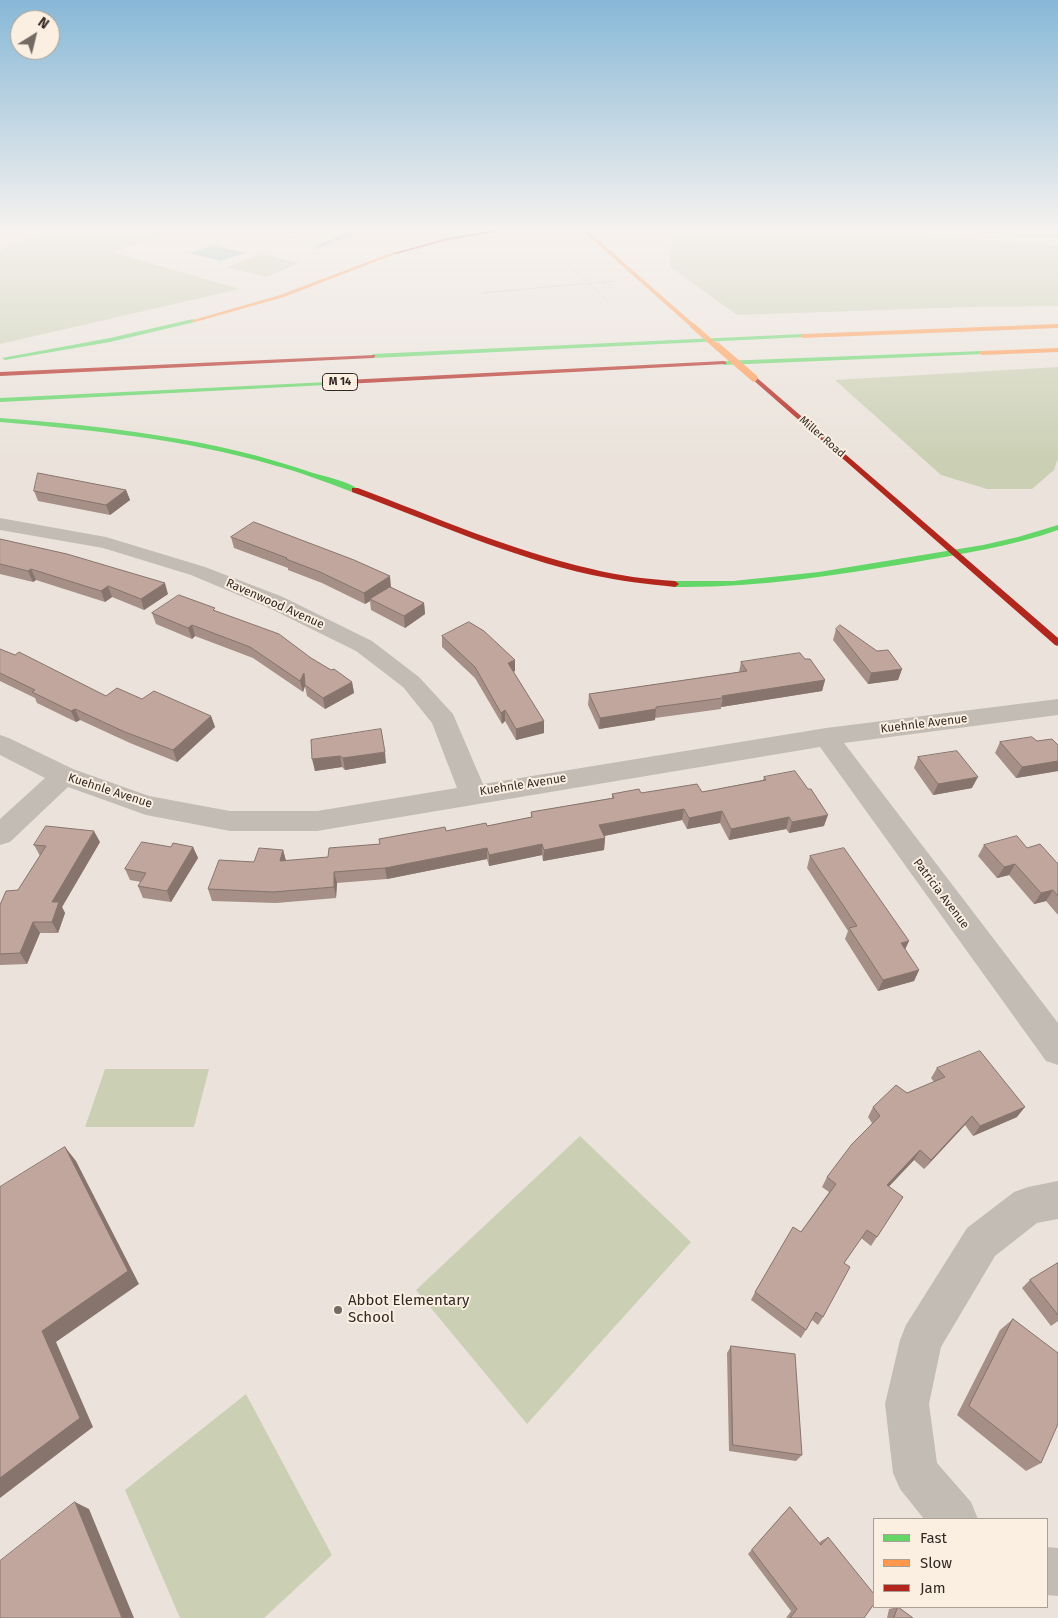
<!DOCTYPE html>
<style>
body{margin:0}
#map{position:relative;width:1058px;height:1618px;overflow:hidden;background:#ebe3db;font-family:"Fira Sans",sans-serif}
canvas{display:block}
.legend{position:absolute;left:873px;top:1518px;width:175px;height:90px;box-sizing:border-box;background:#faefe1;border:1px solid #aaa095;margin:0;padding:6px 9px;list-style:none;font-size:15px;color:#332924}
.legend li{display:flex;align-items:center;gap:10px;height:25px}
.legend b{width:25px;border:1px solid #aaa095}
.north{position:absolute;left:10px;top:10px;width:50px;height:50px;box-sizing:border-box;background:#faefe1;border:1px solid #aaa095;border-radius:50%;rotate:36deg;font-size:14px;font-weight:700;line-height:20px;text-align:center;color:#332924}
.north::after{content:'';display:block;margin:auto;width:18px;height:22px;background:#736a64;clip-path:polygon(50% 0,100% 100%,50% 72%,0 100%)}
</style>
<div id="map">
<canvas width="1058" height="1618"></canvas>
<ul class="legend">
<li><b style="height:6px;background:#63d668"></b>Fast</li>
<li><b style="height:6px;background:#ff974d"></b>Slow</li>
<li><b style="height:6px;background:#b3261e"></b>Jam</li>
</ul>
<div class="north">N</div>
</div>
<script>
const ctx = document.querySelector('canvas').getContext('2d');
ctx.lineJoin = 'round';
function fillPath(path, color) {
  ctx.fillStyle = color;
  ctx.fill(path, 'evenodd');
}
function strokePath(path, color, width, dash) {
  ctx.strokeStyle = color;
  ctx.lineWidth = width;
  ctx.lineCap = dash ? 'butt' : 'round';
  ctx.setLineDash(dash || []);
  ctx.stroke(path);
}
function drawText(font, color, halo, rows, align = 'center') {
  ctx.font = font + ' "Fira Sans",sans-serif';
  ctx.lineWidth = 4;
  ctx.setLineDash([]);
  ctx.textBaseline = 'middle';
  ctx.strokeStyle = halo;
  ctx.fillStyle = color;
  for (const [text, x, y, turn = 0] of rows) {
    ctx.save();
    ctx.translate(x, y);
    ctx.rotate((+turn || 0) * Math.PI / 180);
    ctx.textAlign = isNaN(turn) ? turn : align;
    if (halo) ctx.strokeText(text, 0, 0);
    ctx.fillText(text, 0, 0);
    ctx.restore();
  }
}
fillPath(new Path2D(`
 M41,231H174L112,252L240,289L0,344V250L44,234Z
 M674,231H859L1058,246V306L971,307L737,315L669,266Z
 M261,254L300,263L266,277L227,267Z
 M1058,367V458L1054,470L1032,489H987L941,475L835,380Z
 M105,1069H209L194,1127H85Z
 M580,1136L691,1242L527,1424L416,1290Z
 M246,1394L332,1555L264,1618H180L125,1490Z`), '#cbd0b4');
fillPath(new Path2D(`
 M214,245L245,253L221,261L189,253Z`), '#96bdbd');
strokePath(new Path2D(`
 M317,247L355,231`), '#96bdbd', 4);
strokePath(new Path2D(`
 M559,231L568,239
 M292,240L316,231
 M569,264L608,302
 M615,281L603,282L611,288H615
 M483,293L603,282`), '#bcb4ae', 1, [1, 1]);
fillPath(new Path2D(`
 M0,518L106,537L205,567L283,597L372,641L419,677L453,714L483,784L826,728L1058,699V715L844,743L1058,1023V1065L1046,1061L820,747L317,831H230L146,815L68,787L10,842L0,845V819L45,778L0,755V735L9,738L73,769L149,796L230,811H317L457,788L432,723L403,687L356,651L267,607L191,575L103,548L0,530Z
 M1058,1181V1219L1037,1223L995,1256L941,1347L929,1404L937,1463L971,1502L978,1519H924L900,1489L893,1473L885,1404L900,1340L906,1325L967,1228L1014,1192L1028,1187Z
 M1047,1547L1058,1548V1596L1047,1595Z`), '#c3bcb5');
fillPath(new Path2D(`
 M976,231L1058,236V238L978,232Z
 M193,319L195,322L110,342L5,360L2,358L110,338Z
 M803,334L805,335V337L373,358L370,356L373,354Z
 M982,351L985,353L984,354L724,365L721,363L724,361Z
 M328,382L329,383L326,385L0,402V398Z
 M0,418C105,426 213,438 313,473C327,477 348,481 359,490L352,492C326,482 300,472 273,465C184,439 92,430 0,422Z
 M1058,525V530C1010,547 960,554 910,563C832,576 754,588 675,587L671,584L675,581H733L819,572L983,545L1018,537Z`), '#63d668');
fillPath(new Path2D(`
 M583,231H588L695,325V327H691Z
 M394,252L398,253L284,297L195,322L190,321L280,295Z
 M1058,324V328L803,338L800,336L803,334Z
 M1058,348V352L982,355L979,353L982,351Z`), '#ff974d');
fillPath(new Path2D(`
 M488,231H501L448,240L396,254L394,253L448,238Z
 M375,355V357L373,358L0,376V372Z
 M724,361L727,363L726,364L326,385L323,383L326,381Z
 M752,377H756L1058,638V646L1055,645L752,379Z
 M352,488H358C435,517 512,551 592,569C619,576 647,579 675,581L679,584L675,587C647,584 620,581 592,575C510,557 431,521 352,492Z`), '#b3261e');
strokePath(new Path2D(`
 M693,326L718,348`), '#ff974d', 5.5);
strokePath(new Path2D(`
 M717,346L754,378`), '#ff974d', 7);
fillPath(new Path2D(`
 M282,231H301L293,234Z
 M126,490L130,500L110,515L38,501L34,491Z
 M231,537L391,587L424,603L425,614L405,628L371,610L370,601L365,604L322,583L288,570V568L234,548Z
 M0,539L168,594L144,610L112,597L105,602L36,580L33,582L0,574Z
 M216,611L311,658L352,682L354,693L325,709L307,696L305,686L303,692L253,658L195,636L192,639L156,624L152,613Z
 M836,629L902,669L898,680L868,684L833,640Z
 M442,636L515,671L513,672L544,721V733L516,740L505,721L502,724L475,678L442,647Z
 M0,649L106,696L142,699L211,716L215,727L177,762L130,743L80,720L76,722L37,703L35,698L0,681Z
 M805,659L825,680L822,691L721,707V709L655,718V720L599,729L588,705L589,694L739,672L741,662Z
 M311,740L386,763L345,770L342,767L315,771Z
 M1037,741L1058,745V771L1016,778L995,753L1000,742Z
 M918,757L972,788L933,795L914,768Z
 M764,777L824,826L789,833L786,829L729,840L720,823L687,829L682,820L604,836L605,838L604,850L543,861L542,855L489,866L487,859L387,879L337,883L336,898L276,903L212,901L208,889L283,850L286,861L328,857L380,844L446,831L487,826L531,817V812L612,798V794L702,792L763,780Z
 M100,842L62,907L65,913L58,933H40L27,964L0,965V905L18,890L40,856L34,845Z
 M984,845L1027,848L1058,864V915L1046,901L1034,904L1009,875L997,878L978,856Z
 M171,847H193L198,858L171,902L143,898L138,886L141,882L130,880L125,869Z
 M810,856L919,970L914,981L878,991L845,939L848,931L807,868Z
 M937,1068L1017,1117L973,1136L965,1125L924,1169L914,1160L888,1187L903,1197L871,1246L861,1238L844,1263L823,1317L818,1325L812,1320L801,1338L751,1300L755,1292L801,1232L829,1192L822,1187L827,1177L872,1123L868,1117L873,1107L934,1082L931,1078Z
 M1058,1263V1321L1051,1326L1022,1288L1030,1280Z
 M1013,1319L1041,1463L1026,1471L957,1415L1000,1330Z
 M731,1346L802,1455L796,1461L729,1451L727,1353Z
 M790,1507L819,1543L821,1541L828,1537L864,1618H786L791,1611L748,1554L785,1512Z
 M898,1607L913,1618H887L889,1609Z`), '#a58f86');
fillPath(new Path2D(`
 M293,231H301L293,234Z
 M126,490L130,500L110,515L106,505Z
 M31,569L36,580L33,582L28,571Z
 M390,576L391,587L370,599V601L365,604L364,593Z
 M165,583L168,594L144,610L141,599Z
 M108,586L112,597L105,602L101,591Z
 M424,603L425,614L405,628L404,616Z
 M192,625L195,636L192,639L188,628Z
 M515,660V671L508,674V663Z
 M902,669L898,680L868,684L871,673Z
 M304,673L305,686L303,692L300,681Z
 M825,680L822,691L721,707L723,698L722,696Z
 M352,682L354,693L325,709L323,698Z
 M75,709L80,720L76,722L71,711Z
 M656,709L655,720L599,729L600,718Z
 M505,710V721L502,724L501,713Z
 M211,716L215,727L177,762L173,750Z
 M544,721V733L516,740V729Z
 M385,752L386,763L345,770L343,758Z
 M340,756L342,767L315,771L312,759Z
 M1058,761V771L1016,778L1022,767Z
 M978,777L972,788L933,795L938,784Z
 M684,809L682,820L599,837V825Z
 M722,811L720,823L687,829L689,818Z
 M828,815L824,826L789,833L792,822Z
 M789,817L786,829L729,840L731,829Z
 M94,831L100,842L62,907L65,913L58,933L52,922V902Z
 M605,838L604,850L543,861L544,850Z
 M542,844V855L489,866V855Z
 M193,847L198,858L171,902L167,891Z
 M487,848V859L387,879L385,868Z
 M283,850L286,861H280Z
 M1015,864L1009,875L997,878L1004,867Z
 M334,872L337,883L336,898L334,887Z
 M1053,890L1046,901L1034,904L1041,893Z
 M33,922L40,933L27,964L20,953Z
 M909,941L904,952L901,943Z
 M919,970L914,981L878,991L883,980Z
 M1025,1107L1017,1117L973,1136L980,1126Z
 M972,1116L965,1125L924,1169L931,1160Z
 M65,1147L76,1161L139,1284L56,1342L93,1427L0,1498V1478Z
 M920,1150L914,1160L881,1195L887,1185Z
 M75,1502L89,1509L134,1618H122Z`), '#86746d');
const building = new Path2D(`
 M38,473L126,490L106,505L34,491Z
 M254,522L354,560L390,576L364,593L320,572L286,559L287,558L231,537Z
 M0,539L67,554L165,583L141,599L108,586L101,591L31,569L28,571L0,564Z
 M390,587L424,603L404,616L370,599Z
 M179,595L215,608L213,610L279,634L311,658L331,670L334,669L352,682L323,698L305,685L304,673L300,681L250,647L192,625L188,628L152,613Z
 M469,622L484,631L515,660L508,663L544,721L516,729L505,710L501,713L475,667L442,636Z
 M840,625L877,651L888,650L902,669L871,673L836,629Z
 M0,649L15,655L19,652L106,696L117,688L142,699L154,691L211,716L173,750L125,732L75,709L71,711L32,692L35,690L0,673Z
 M800,653L805,659H810L825,680L722,696L723,698L656,707V709L600,718L589,694L747,671L741,662Z
 M381,729L385,752L343,758L340,756L312,759L311,740Z
 M1032,737L1037,741L1052,739L1058,745V761L1022,767L1000,742Z
 M957,751L978,777L938,784L918,757Z
 M795,771L808,789H811L828,815L792,822L789,817L731,829L722,811L689,818L684,809L599,825L605,838L544,850L542,844L489,855L487,848L385,868L334,872V887L273,892L208,889L219,860L254,862L259,848L283,850L280,861L328,857L329,848L380,844L379,839L445,827L446,831L486,823L487,826L532,817L531,812L614,798L612,794L639,789L641,793L697,784L702,792L766,780L764,777Z
 M46,826L94,831L52,902H59L52,922H33L20,953L0,954V905L6,891L18,890L46,846L34,845Z
 M1017,836L1027,848L1040,844L1058,864V896L1053,890L1041,893L1015,864L1004,867L984,845Z
 M142,842L171,847L173,843L193,847L167,891L138,886L146,873L125,869Z
 M844,848L909,941L901,943L919,970L883,980L849,928L857,926L810,856Z
 M980,1051L1025,1107L980,1126L972,1116L931,1160L920,1150L887,1185L903,1197L877,1237L867,1230L844,1263L850,1267L823,1317L816,1312L806,1330L755,1292L793,1227L801,1232L836,1184L827,1177L852,1144L880,1116L873,1107L896,1085L907,1093L945,1077L937,1068Z
 M65,1147L128,1271L42,1331L80,1418L0,1478V1187Z
 M1058,1263V1315L1030,1280Z
 M1013,1319L1058,1353V1424L1041,1463L969,1406Z
 M731,1346L795,1354L802,1455L733,1445Z
 M75,1502L122,1618H0V1561Z
 M790,1507L821,1545L828,1537L874,1594V1604L864,1618H790L797,1609L752,1550Z
 M898,1607L913,1618H894Z`);
fillPath(building, '#c0a69c');
strokePath(building, '#86746d', 1);
const sky = ctx.createLinearGradient(0, 0, 0, 458);
sky.addColorStop(0, '#87b8d7');
sky.addColorStop(0.5, '#f6f2ef');
sky.addColorStop(1, '#f6f2ef00');
ctx.fillStyle = sky;
ctx.fillRect(0, 0, 1058, 458);
for (const [x, y, r, color] of [
 [338,1310,5,"#736a64"]
]) {
  const dot = new Path2D();
  dot.arc(x, y, r, 0, 2 * Math.PI);
  ctx.fillStyle = color;
  ctx.fill(dot);
  strokePath(dot, '#faefe1', 2);
}
for (const [x, y, w] of [
 [340,382,35]
]) {
  const box = new Path2D();
  box.roundRect(x - w / 2, y - 8.5, w, 17, 4);
  ctx.fillStyle = '#faefe1';
  ctx.fill(box);
  strokePath(box, '#332924', 1);
}
drawText('bold 11px', '#332924', null, [
 ["M 14",340,382]
]);
drawText('11px', '#332924', '#faefe1', [
 ["Miller Road",822,437,41]
]);
drawText('12px', '#332924', '#faefe1', [
 ["Ravenwood Avenue",275,604,24],
 ["Kuehnle Avenue",924,724,-7],
 ["Kuehnle Avenue",523,785,-9],
 ["Kuehnle Avenue",110,791,18],
 ["Patricia Avenue",941,894,53]
]);
drawText('15px', '#332924', '#faefe1', [
 ["Abbot Elementary",348,1301],
 ["School",348,1318]
], 'left');
</script>
